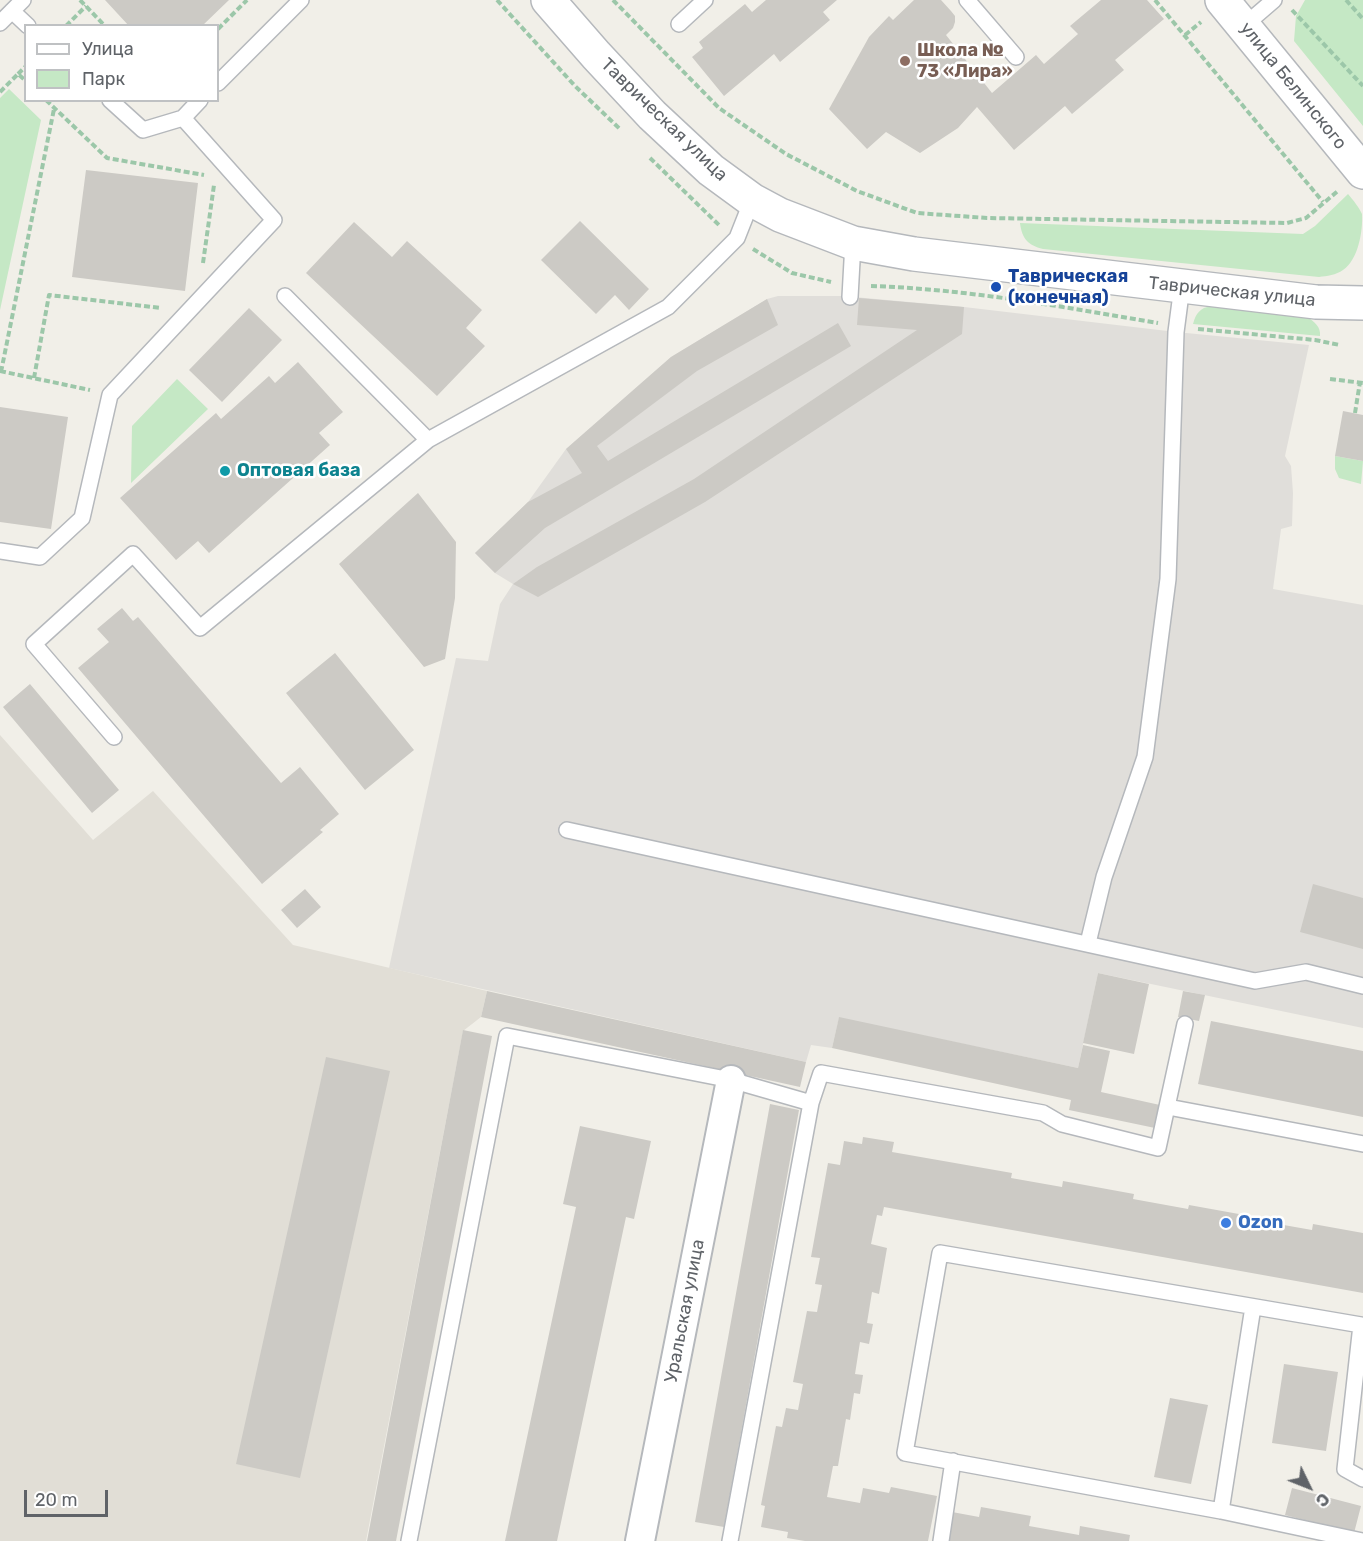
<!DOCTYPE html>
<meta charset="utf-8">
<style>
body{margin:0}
#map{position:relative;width:1363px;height:1541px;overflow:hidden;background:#f1efe8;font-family:Rubik,sans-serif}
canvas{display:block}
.legend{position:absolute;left:24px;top:24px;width:195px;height:78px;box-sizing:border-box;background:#fff;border:2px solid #bfc1c3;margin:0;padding:8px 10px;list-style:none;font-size:18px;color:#5f6368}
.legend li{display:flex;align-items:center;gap:12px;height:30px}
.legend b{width:30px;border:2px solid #bfc1c3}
.north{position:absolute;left:1279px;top:1457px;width:60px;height:60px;-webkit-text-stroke:4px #fff;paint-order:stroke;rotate:133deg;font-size:16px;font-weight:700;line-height:24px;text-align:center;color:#5f6368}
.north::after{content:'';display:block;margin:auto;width:21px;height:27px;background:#5f6368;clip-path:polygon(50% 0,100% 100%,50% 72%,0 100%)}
.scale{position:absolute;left:24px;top:1490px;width:84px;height:27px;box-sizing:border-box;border:3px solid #5f6368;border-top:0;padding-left:8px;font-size:18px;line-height:21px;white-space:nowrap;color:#5f6368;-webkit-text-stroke:4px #fff;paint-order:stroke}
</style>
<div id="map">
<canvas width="1363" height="1541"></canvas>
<ul class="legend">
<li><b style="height:8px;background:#fff"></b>Улица</li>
<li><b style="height:16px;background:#c5e8c5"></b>Парк</li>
</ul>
<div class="north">С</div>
<div class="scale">20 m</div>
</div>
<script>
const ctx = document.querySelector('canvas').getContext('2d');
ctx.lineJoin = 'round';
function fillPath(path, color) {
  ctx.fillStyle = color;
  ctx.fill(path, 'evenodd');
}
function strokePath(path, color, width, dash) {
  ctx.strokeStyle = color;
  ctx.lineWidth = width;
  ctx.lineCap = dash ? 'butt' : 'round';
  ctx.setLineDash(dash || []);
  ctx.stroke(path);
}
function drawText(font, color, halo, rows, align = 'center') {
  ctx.font = font + ' Rubik,sans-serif';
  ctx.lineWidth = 5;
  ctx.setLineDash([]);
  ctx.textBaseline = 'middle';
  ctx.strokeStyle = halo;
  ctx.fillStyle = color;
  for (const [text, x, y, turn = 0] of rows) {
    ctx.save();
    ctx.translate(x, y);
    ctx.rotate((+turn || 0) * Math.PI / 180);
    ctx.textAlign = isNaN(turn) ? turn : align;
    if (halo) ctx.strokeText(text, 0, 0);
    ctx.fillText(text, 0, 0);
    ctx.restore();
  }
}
fillPath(new Path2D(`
 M778,296H843L964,307L1176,332L1309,345L1285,456L1291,466L1293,493L1292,526L1281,529L1273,589L1363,605V1028L1098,973L1078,1068L839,1018L832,1048L811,1045L806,1062L389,968L456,658L488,661L500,604L513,584L495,573L475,553L528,502L566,449L671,357L767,299Z`), '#e0deda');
fillPath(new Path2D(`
 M0,735L93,840L153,791L293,945L487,991L481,1017L463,1031L366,1541H0Z`), '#e1ded6');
fillPath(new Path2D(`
 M1305,0H1363V126L1294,41L1296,16Z
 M9,89L41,120L0,310V98Z
 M1348,194C1353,200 1359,207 1362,214C1363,232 1358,260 1343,270C1336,275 1327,276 1319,277L1043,249C1028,245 1022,239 1020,223L1303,234L1315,226Z
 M1211,306L1307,317C1314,321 1321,327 1320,336L1193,324C1196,313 1200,308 1211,306Z
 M177,379L208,409L131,483L132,426Z
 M1335,456L1363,461L1361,484L1339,478L1335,469Z`), '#c5e8c5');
fillPath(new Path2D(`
 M105,0H229L202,26H129Z
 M766,0H837L823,12L830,20L780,62L774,54L724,96L692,57L703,48L699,42L745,4L752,12Z
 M914,0H941L951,11L955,16V22L953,28L946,35L992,93L1036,55L1044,64L1078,34L1070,26L1101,0H1147L1164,19L1115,60L1124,70L1072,114L1065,106L1014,150L977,107L958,128L920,153L886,132L867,149L829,109L869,37L889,16L893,20Z
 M86,170L198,183L185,291L72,277Z
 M580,221L649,289L629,310L615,295L596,314L541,260Z
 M354,222L392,257L407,241L482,310L466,328L485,346L437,396L306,273Z
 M859,298L964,307L962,334L705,502L538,597L513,584L537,567L694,479L917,330L857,325Z
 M767,299L778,325L697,371L597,446L608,461L838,323L851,346L545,528L495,573L475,553L528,502L582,473L566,449L671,357Z
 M249,308L282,340L222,402L189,370Z
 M298,362L343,412L319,433L330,445L209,553L198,541L176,560L120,498L216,413L221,419L269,376L275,383Z
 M0,407L68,417L51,529L0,522Z
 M1343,411L1363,415V461L1335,456Z
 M418,493L456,542L455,598L445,659L424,667L339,564Z
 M122,608L133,621L138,617L281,783L300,767L339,814L320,830L323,832L262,884L78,668L109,642L97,629Z
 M335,653L414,750L365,790L286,693Z
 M30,684L119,790L92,813L3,707Z
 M1313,884L1363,898V949L1300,932Z
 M305,889L321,907L297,928L281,910Z
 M1098,973L1149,984L1134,1054L1083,1043Z
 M487,991L806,1062L800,1087L481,1017Z
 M1183,991L1205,995L1199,1021L1178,1017Z
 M839,1017L1078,1068L1083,1045L1110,1051L1101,1092L1160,1105L1155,1128L1069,1110L1071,1100L832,1048Z
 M1211,1021L1363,1051V1117L1198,1084Z
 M463,1030L492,1036L396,1541H367Z
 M326,1057L390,1071L300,1478L236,1464Z
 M770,1104L799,1110L724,1527L695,1522Z
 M580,1126L651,1141L634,1219L626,1217L557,1541H505L576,1207L563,1204Z
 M863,1137L894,1142L892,1152L1012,1173L1011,1178L1062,1187L1063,1181L1134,1194L1133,1199L1188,1209L1189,1205L1261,1218V1221L1312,1230L1313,1224L1363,1233V1293L884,1207L882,1216L877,1215L871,1244L887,1248L879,1294L872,1292L867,1323L873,1324L869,1344L860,1342L855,1374L863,1375L860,1394L854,1393L850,1420L846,1419L838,1466H833L827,1497L860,1503L863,1488L889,1493L891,1487L937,1496L928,1541H805L787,1538L788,1532L761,1527L765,1506L761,1505L776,1426L782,1427L786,1408L798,1410L803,1384L793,1382L807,1311L817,1312L822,1285L815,1284L820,1258L811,1257L828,1163L840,1165L844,1141L862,1144Z
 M1284,1364L1338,1372L1326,1451L1272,1443Z
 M1170,1398L1208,1405L1191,1484L1154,1477Z
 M1292,1488L1361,1506L1354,1533L1285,1515Z
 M981,1507L1031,1516L1029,1526L1079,1535L1080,1526L1130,1535L1129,1541H947L952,1512L979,1517Z`), '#cccac5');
const service = new Path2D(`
 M967,0L1016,57
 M12,11L28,26
 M0,23L23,0
 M679,24L705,0
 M1245,25L1274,0
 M218,83L301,0
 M110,100L143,130L183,118
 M285,296L428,440
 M850,297L853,243
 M0,551L40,557L82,518L110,395L274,220L183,118L200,100
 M114,737L34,644L133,554L200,628L428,440L668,307L737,238L752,200
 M567,830L1255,981L1306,972L1363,986
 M1088,943L1104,877L1145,757L1168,579L1176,332L1182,286
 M1168,1107L1363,1144
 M1221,1511L1253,1307
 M409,1541L507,1036L731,1080L811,1103L821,1073L1043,1113L1062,1124L1158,1148L1185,1024
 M730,1541L811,1103
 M941,1541L953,1461
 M1362,1541L1221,1511L905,1453L940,1253L1361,1325L1345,1469L1363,1479`);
const minor = new Path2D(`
 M640,1541L731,1080`);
const tertiary = new Path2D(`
 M548,0L596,55L652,115L711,170L752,200L780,215L853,243L914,254L1316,302L1363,303
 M1222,0L1363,172`);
strokePath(service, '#b5b8bc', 18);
strokePath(minor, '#b5b8bc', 32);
strokePath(tertiary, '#b5b8bc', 36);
strokePath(new Path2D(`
 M80,0L105,26
 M497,0L575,86L621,130
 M613,0L719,108L786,154L857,191L917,213L987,218L1287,223L1306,218L1339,190
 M1155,0L1323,202
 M1346,0L1363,19
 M1292,10L1363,86
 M66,26L86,6
 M218,29L247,0
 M1185,35L1201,22
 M18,74L26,66
 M0,92L18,74L26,81
 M46,100L107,158L204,175
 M650,158L720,226
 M753,249L792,273L831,282
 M203,263L214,185
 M871,286C967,289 1063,307 1158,323
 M1198,329L1315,340L1340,345
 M0,371L90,390
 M1,372L54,109
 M34,378L49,295L161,308
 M1330,379L1363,383
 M1355,413L1360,382`), '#9cc7a9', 4, [6, 3]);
strokePath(service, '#fff', 15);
strokePath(minor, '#fff', 28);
strokePath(tertiary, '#fff', 33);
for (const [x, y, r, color] of [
 [905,61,6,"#8d6e63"],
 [996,287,6,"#1a4fb4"],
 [225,471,6,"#0f9aa8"],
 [1226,1223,6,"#3f7fe0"]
]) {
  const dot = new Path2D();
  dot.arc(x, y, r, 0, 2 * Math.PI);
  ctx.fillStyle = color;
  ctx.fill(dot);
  strokePath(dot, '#fff', 2);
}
drawText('bold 18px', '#785e54', '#fff', [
 ["Школа №",917,51],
 ["73 «Лира»",917,72]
], 'left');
drawText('18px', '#5f6368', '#fff', [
 ["улица Белинского",1293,86,51],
 ["Таврическая улица",664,120,44],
 ["Таврическая улица",1232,292,6],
 ["Уральская улица",685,1311,-79]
]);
drawText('bold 18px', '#164399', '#fff', [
 ["Таврическая",1008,277],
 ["(конечная)",1008,298]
], 'left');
drawText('bold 18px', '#0d838f', '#fff', [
 ["Оптовая база",237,471]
], 'left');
drawText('bold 18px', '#366cbe', '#fff', [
 ["Ozon",1238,1223]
], 'left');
</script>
